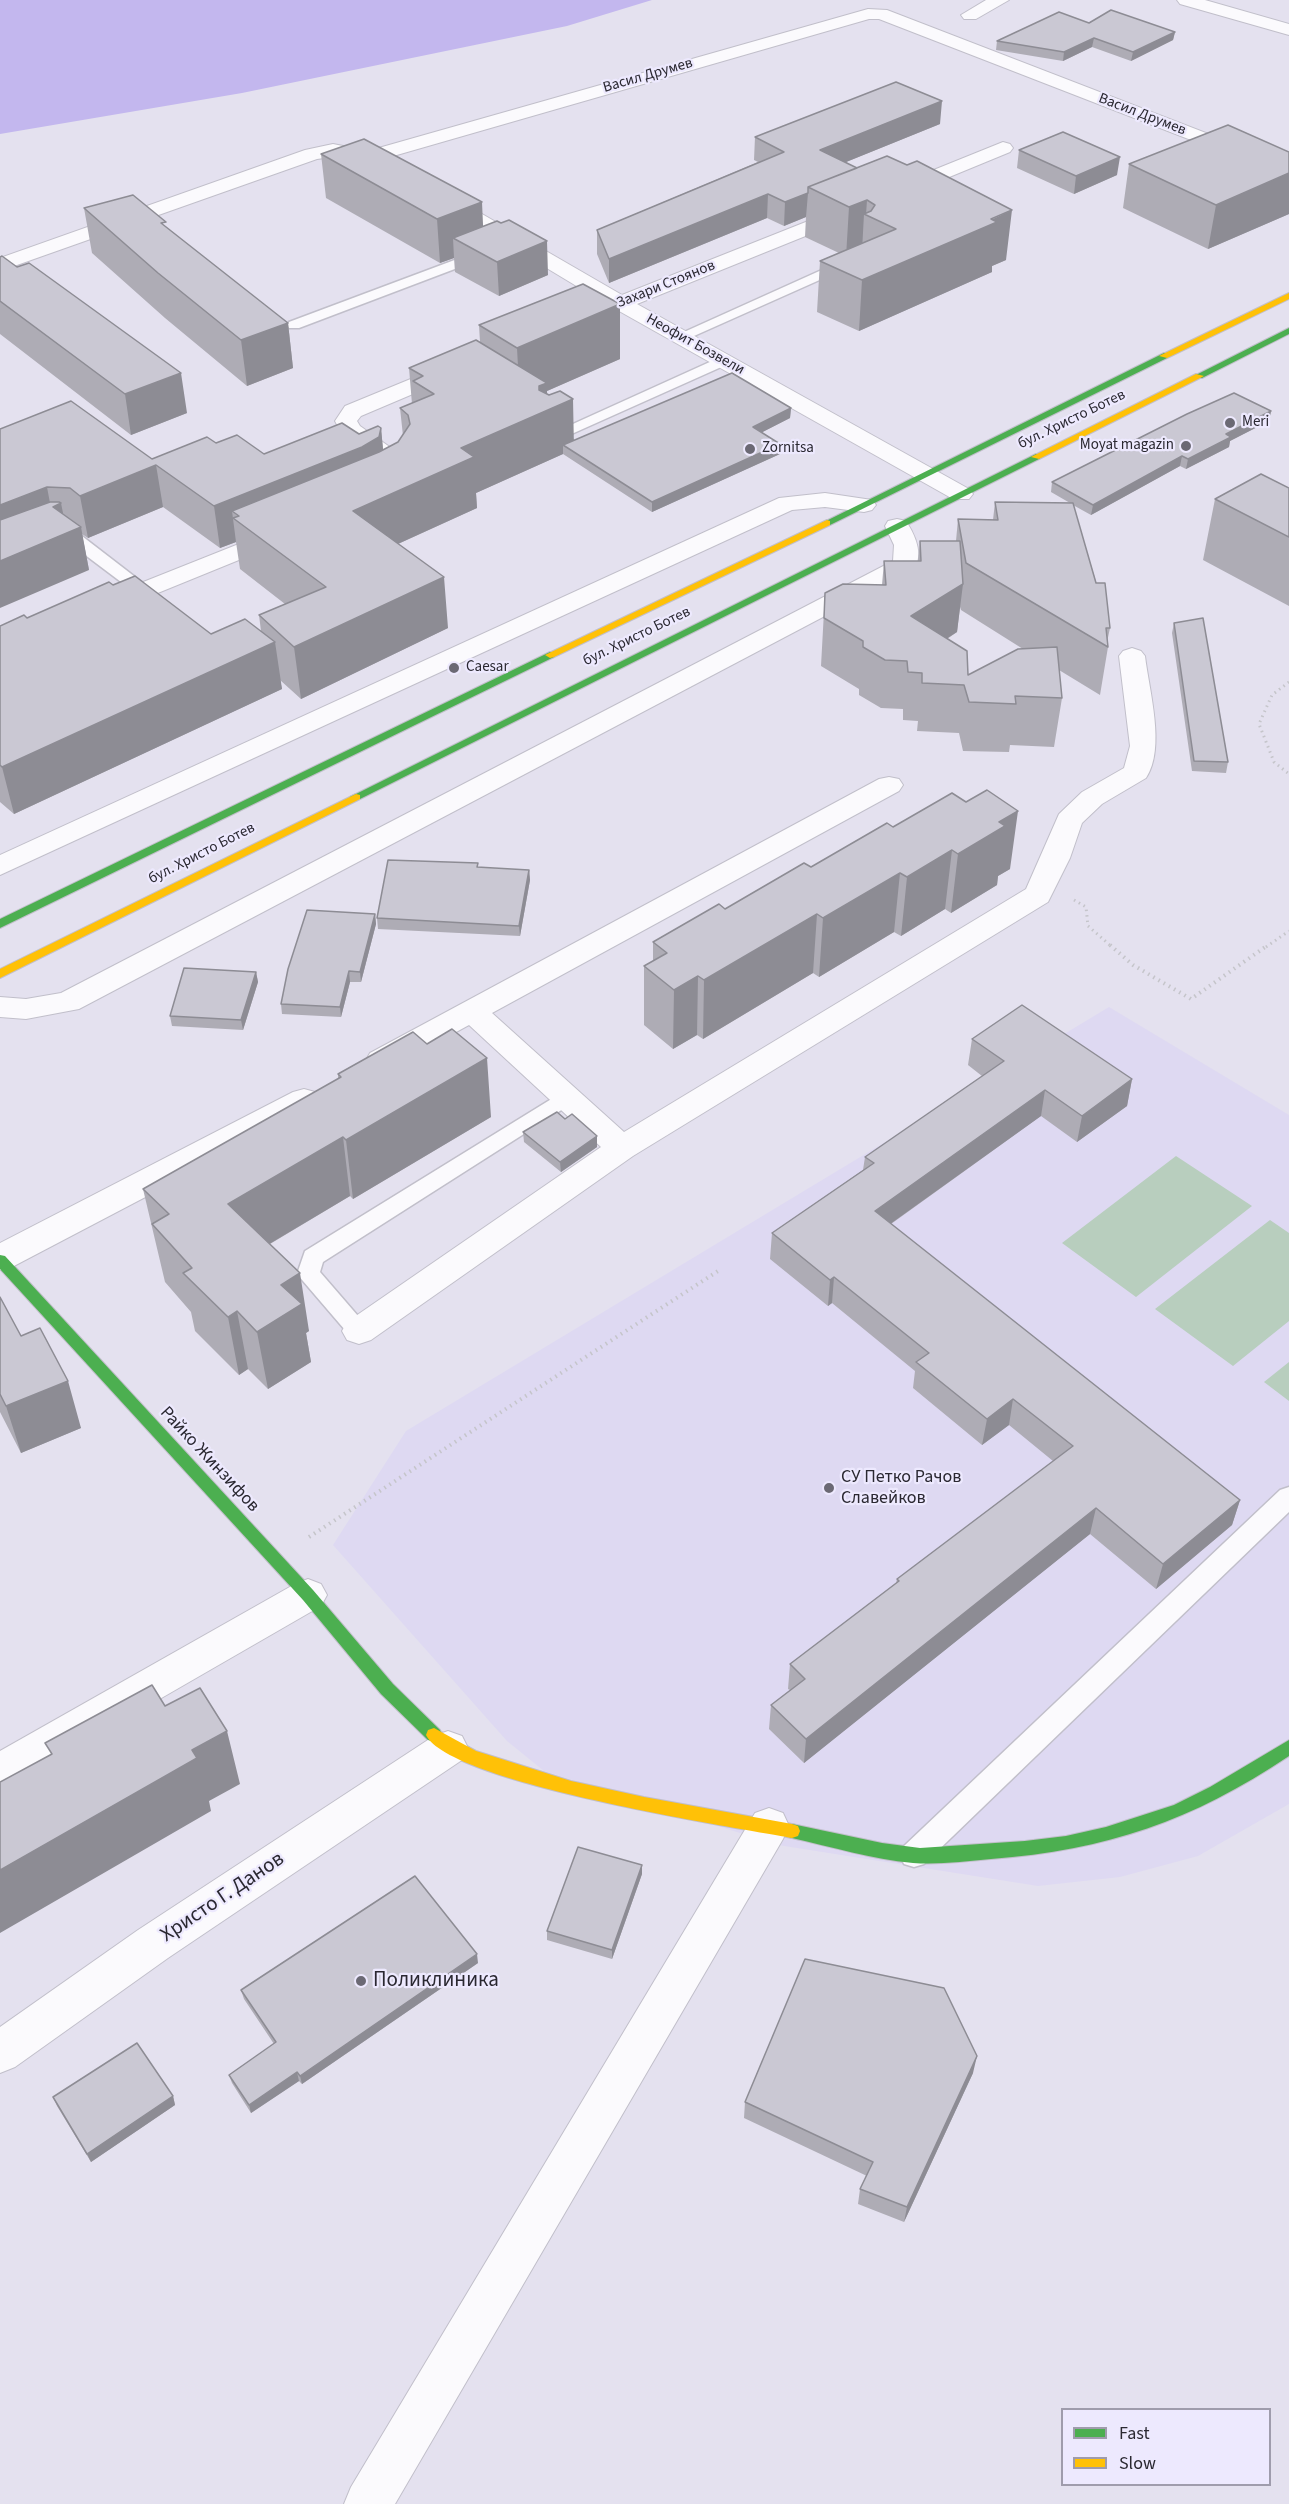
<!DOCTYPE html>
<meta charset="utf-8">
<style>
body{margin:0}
#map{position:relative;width:1289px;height:2504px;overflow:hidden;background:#e4e1ef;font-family:"Source Sans 3",sans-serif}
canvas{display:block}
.legend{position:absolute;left:1061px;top:2408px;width:210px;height:78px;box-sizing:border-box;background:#ede9fe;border:2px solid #9f9cac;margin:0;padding:8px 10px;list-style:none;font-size:18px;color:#2a2831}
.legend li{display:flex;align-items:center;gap:12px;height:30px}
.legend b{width:30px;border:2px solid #9f9cac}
</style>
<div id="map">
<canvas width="1289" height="2504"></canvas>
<ul class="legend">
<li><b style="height:8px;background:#4caf50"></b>Fast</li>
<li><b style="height:8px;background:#ffc107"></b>Slow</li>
</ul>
</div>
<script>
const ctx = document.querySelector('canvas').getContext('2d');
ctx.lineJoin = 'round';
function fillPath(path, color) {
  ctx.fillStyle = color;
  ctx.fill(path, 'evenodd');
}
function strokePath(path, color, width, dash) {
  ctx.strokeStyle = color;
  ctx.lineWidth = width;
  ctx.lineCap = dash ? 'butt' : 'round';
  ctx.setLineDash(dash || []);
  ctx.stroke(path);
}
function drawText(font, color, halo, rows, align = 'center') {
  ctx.font = font + ' "Source Sans 3",sans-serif';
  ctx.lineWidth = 4.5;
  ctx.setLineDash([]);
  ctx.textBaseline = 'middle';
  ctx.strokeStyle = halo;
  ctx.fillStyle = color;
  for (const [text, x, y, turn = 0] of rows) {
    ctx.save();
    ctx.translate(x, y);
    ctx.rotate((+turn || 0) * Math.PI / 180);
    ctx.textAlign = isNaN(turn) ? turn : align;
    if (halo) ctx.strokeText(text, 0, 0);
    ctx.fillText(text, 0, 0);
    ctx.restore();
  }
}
fillPath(new Path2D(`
 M1109,1007L1289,1115V1804L1198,1856L1120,1877L1038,1886L778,1845L544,1771L507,1741L333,1545L406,1431Z`), '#ded9f2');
fillPath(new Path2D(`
 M1176,1156L1252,1206L1136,1297L1062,1243Z
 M1270,1220L1289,1233V1321L1233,1366L1155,1309Z
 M1289,1362V1401L1264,1382Z`), '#b8cebe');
fillPath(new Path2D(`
 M0,0H652L567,26L242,93L0,134Z`), '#c3b7ee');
const lane = new Path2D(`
 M484,249L489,250V256L299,328H289L287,325L289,322Z
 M846,259L853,263L851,266L685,340L680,341L673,337Z
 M723,356L728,358L731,361L728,364L556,441L550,443L542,438Z
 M56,532L78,533L152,590L143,595L137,594L68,542H58L0,565V554Z
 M566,1090L574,1092L577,1097L574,1102L323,1262L320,1272L371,1331L367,1337L359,1340L351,1337L297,1274L305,1251Z
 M1289,1487V1512L924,1864L914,1867L904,1864L900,1855L904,1846L1280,1490Z`);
const street = new Path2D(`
 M986,0H1009L976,19H964L961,15Z
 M1177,0H1205L1289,24V35L1180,4Z
 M868,9L887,10L1289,165V178L879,19H869L376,161C358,166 339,155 317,159L0,271V258L305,150L333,144L368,151Z
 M1003,142L1010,144L1013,148L1010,152L908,194H894L891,190L894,186Z
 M444,192L622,295L841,208H855L858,212L855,216L637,304L969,489L973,494L969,499H953L619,311L586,325H570L567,320L570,315L603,302L437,202L434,198L437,194Z
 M452,362L460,364L463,369L460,374L361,416L357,421L360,426L394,450L398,455L394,460C373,465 344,439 335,421L345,406Z
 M825,493L872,500L876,505L872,510L864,512L825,507L792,510L0,875V855L779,498Z
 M897,519L906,521C915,535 924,554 914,569L79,1009L26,1019L0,1017V997L26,999L61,993L893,561L894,545L885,526L888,521Z
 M279,528L288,530L291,535L288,540L116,610L107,613L98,610L94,605L98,600Z
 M1132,648L1141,651L1145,656C1149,690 1166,748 1146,778L1102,804L1082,823L1070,858L1048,902L633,1156L371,1340L359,1344L347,1340L342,1331L347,1322L601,1147L469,1025L392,1067L381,1071L370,1067L366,1060L370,1053L879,779L889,777L899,779L903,785L899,791L492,1013L624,1132L1026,889L1059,814L1082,792L1124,768L1130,746L1119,656L1123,651Z
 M304,1089L315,1092L320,1100L315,1108L12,1267L0,1270V1243L293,1092Z
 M308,1579L321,1584L327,1595L321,1606L14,1783L0,1788V1751L295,1584Z
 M448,1731L462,1736L468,1748L462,1760L168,1958L15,2067L0,2073V2027L138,1930L434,1736Z
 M769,1808L783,1813L789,1826L783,1839L395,2504H344L351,2487L755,1813Z`);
const fast = new Path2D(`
 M1289,328V334L1202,378L1194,376Z
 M1164,353L1167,354V358L830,525L822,523Z
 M1036,454L1041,457L1039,459L360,799H352L350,797Z
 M550,652L555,655L554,657L0,928V919Z
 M0,1255L5,1256L313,1590L393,1684L440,1730L442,1735L440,1740L434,1742L428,1740L381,1694L303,1600L0,1269Z
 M1289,1740V1756C1192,1821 1107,1850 991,1859C965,1861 939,1865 913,1863C872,1859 832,1847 792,1838L786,1836L784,1831L786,1826L792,1824L882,1843L920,1848L1025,1841L1066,1836L1106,1827L1174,1805L1210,1787Z`);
const slow = new Path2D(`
 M1289,293V299L1167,358L1159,356Z
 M1196,374L1204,376L1039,459L1031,457Z
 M827,520L830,521V525L554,657L550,658L545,655Z
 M356,794L360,795V799L0,978V969Z
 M434,1728L476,1751L571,1781L644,1797L792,1824L798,1826L800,1831L798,1836L792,1838C733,1827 449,1783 426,1735L428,1730Z`);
strokePath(lane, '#c1bfca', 3);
strokePath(street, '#c1bfca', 2);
strokePath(fast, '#c1bfca', 2);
strokePath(slow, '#c1bfca', 2);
strokePath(new Path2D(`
 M1289,682L1272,695L1259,724L1274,762L1289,774
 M1074,900L1086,907L1088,926L1112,947
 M1266,947L1289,931`), '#c5c5ca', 3, [1.5, 4]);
strokePath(new Path2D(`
 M1110,945L1133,965L1191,999L1268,945
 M309,1537L718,1271`), '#c5c5ca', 4, [1.5, 4.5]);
fillPath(lane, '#fbfafd');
fillPath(street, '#fbfafd');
fillPath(fast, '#4caf50');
fillPath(slow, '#ffc107');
fillPath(new Path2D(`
 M1089,23L1175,32L1173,40L1131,61L1092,47L1063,61L996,50L997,41Z
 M940,124L846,162L1006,260L992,266V272L859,331L817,312L820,261L839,253L805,237L806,217L784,226L767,218L609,283L597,254V230L758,162L754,160L755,137Z
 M1019,150L1117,175L1074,194L1017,168Z
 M1289,152V214L1208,249L1123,208L1129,164Z
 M321,154L483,226L548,275L499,296L455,272L454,258L440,263L326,198Z
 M84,208L167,228L288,323L293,368L247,386L165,318L92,253Z
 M0,257L187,413L131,435L0,334Z
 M479,325L620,359L547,391V394L574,440L791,408L790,418L762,432L780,454L652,512L563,454L476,493L477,508L398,544L448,628L301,699L280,680L282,689L14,814L0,802V626L27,618L113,585L211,634L261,631L259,615L285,604L240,569L236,542L220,548L163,507L88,538L82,534L89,570L0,429L152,459L216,443L264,454L359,434L381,428L383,450L398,442L403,436L400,408L412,404L409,368L480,342Z
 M1271,411L1269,421L1230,441L1229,447L1186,469L1180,466L1091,515L1073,505L1110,628L1107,642L1108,647L1100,695L1059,670L1062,698L1054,747L1010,745L1009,752L963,751L959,733L917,731L918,721L903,720V709L881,708L859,695V689L821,666L825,593L882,585L884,561H918L920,541H956L958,519L993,520L995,502L1070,503L1051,492L1052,482ZM960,607L961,610L1023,649L968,675L947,639L957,632Z
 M1289,488V606L1203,560L1215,499Z
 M1174,623L1228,762L1226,773L1192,771L1172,633Z
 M893,827L1010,869L998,876L997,885L951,913L945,909L901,936L894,932L819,977L813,973L703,1039L697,1035L673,1049L644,1025V966L653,961V942L725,909Z
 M529,870L530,880L520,936L378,929L377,918Z
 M375,914L376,924L361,982H350L341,1017L282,1014L281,1004Z
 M256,972L258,982L243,1030L172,1026L170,1016Z
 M972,1039L1132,1079L1127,1106L1077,1142L1041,1116L891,1224L1240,1500L1232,1525L1156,1589L1090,1534L804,1763L769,1729L771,1705L790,1690L788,1689L790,1664L896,1583L897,1579L1053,1461L1009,1425L982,1445L913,1388L915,1371L832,1303L828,1306L770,1259L772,1233L863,1170L865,1157L982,1076L968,1065Z
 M338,1074L491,1117L353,1199L350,1196L270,1244L309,1331L306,1333L311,1362L268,1389L248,1369L239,1375L195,1331L191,1312L165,1282L143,1189L338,1079Z
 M523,1132L597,1147L561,1172L524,1142Z
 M0,1297L21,1336L81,1428L21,1453L0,1412Z
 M642,1865V1874L612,1959L547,1940V1931Z
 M478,1963L302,2084L299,2081L251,2113L232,2083L229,2075L274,2044L244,1999L241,1990Z
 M973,2073L904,2222L858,2204L860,2189L867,2176L744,2118L745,2102Z
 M173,2096L175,2105L91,2162L57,2106L53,2097Z`), '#aeacb5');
fillPath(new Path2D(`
 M1175,32L1173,40L1131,61L1133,52Z
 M1094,38L1092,47L1063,61L1064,52Z
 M942,101L940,124L819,173L820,150Z
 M1120,157L1117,175L1074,194L1076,176Z
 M1289,173V214L1208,249L1216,205Z
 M808,193L806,217L784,226L785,202Z
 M768,194L767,218L609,283V259Z
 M867,200L866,215L864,214L862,251L846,257L849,207Z
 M482,202L484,247L453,238L454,258L440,263L437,219Z
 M1012,210L1006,260L992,266V272L859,331L862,280Z
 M547,241L548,275L499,296L497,262Z
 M620,304V359L547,391L548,410L573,399L574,449L563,445V454L476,493L477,508L358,562L353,511L461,448L520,403L517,348Z
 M288,323L293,368L247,386L241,340Z
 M181,373L187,413L131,435L125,394Z
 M791,408L790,418L753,437V427Z
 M1271,411L1269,421L1230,441L1229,447L1186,469L1188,459L1226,434Z
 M381,428L385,470L239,516L232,511L236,542L220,548L214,506Z
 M780,444V454L652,512V502Z
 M1182,456L1180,466L1091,515L1093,505Z
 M156,465L163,507L88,538L80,496Z
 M47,487L55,530L0,552V505Z
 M61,503L67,533L81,527L89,570L0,608V561L53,507Z
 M444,577L448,628L301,699L294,647Z
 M963,584L957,632L907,664L911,616Z
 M275,642L282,689L14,814L2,767Z
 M1018,811L1010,869L998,876L997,885L951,913L958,854L999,822Z
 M952,850L945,909L901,936L907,877Z
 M529,870L530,880L520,936L519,926Z
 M900,873L894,932L819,977L823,918Z
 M375,914L376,924L361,982L360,972Z
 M817,914L813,973L703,1039L704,980Z
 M349,971L350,982L341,1017L340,1007Z
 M256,972L258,982L243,1030L241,1020Z
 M698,976L697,1035L673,1049L674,990Z
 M487,1058L491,1117L353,1199L346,1140Z
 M1132,1079L1127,1106L1077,1142L1082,1116Z
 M1045,1090L1041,1116L872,1237L875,1211Z
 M597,1136V1147L561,1172L560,1162Z
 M343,1137L350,1196L239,1262L228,1204Z
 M300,1273L309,1331L306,1333L311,1362L268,1389L257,1332L281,1285Z
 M834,1277L832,1303L828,1306L830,1280Z
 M237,1311L248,1369L239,1375L228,1317Z
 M68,1381L81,1428L21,1453L6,1406Z
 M1013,1399L1009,1425L982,1445L987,1419Z
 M1240,1500L1232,1525L1156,1589L1163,1564Z
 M1096,1508L1090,1534L804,1763L806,1739Z
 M227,1731L240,1784L209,1801L211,1811L0,1933V1870L192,1750Z
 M642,1865V1874L612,1959V1950Z
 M477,1954L478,1963L302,2084L300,2076Z
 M977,2056L973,2073L904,2222L907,2207Z
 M297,2072L299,2081L251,2113L249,2105Z
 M173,2096L175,2105L91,2162L87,2154Z`), '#8d8c94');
const building = new Path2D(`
 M1111,10L1175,32L1133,52L1094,38L1064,52L997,41L1059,12L1089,23Z
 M896,82L942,101L820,150L857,168L808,187V193L785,202L768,194L609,259L597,230L784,152L755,137Z
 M1228,125L1289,152V173L1216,205L1129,164Z
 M1063,132L1120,157L1076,176L1019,150Z
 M364,139L482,202L437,219L321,154Z
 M887,156L907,165L917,161L1012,210L991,219L997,222L862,280L820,261L896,229L864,214L871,211L875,205L867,200L849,207L808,187Z
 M133,195L166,222L161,223L288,323L241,340L158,273L84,208Z
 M509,220L547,241L497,262L453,238L497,221L501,223Z
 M2,256L17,267L29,263L181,373L125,394L0,301V257Z
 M583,284L620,304L517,348L479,325Z
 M476,340L547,383L539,386V390L549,395L560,391L573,399L461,448L474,457L353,511L444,577L294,647L259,615L326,587L233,518L239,516L232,511L379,452L398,442L410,424L408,415L400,408L434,394L413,381L423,376L409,368Z
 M732,373L791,408L753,427L780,444L652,502L563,445Z
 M1234,393L1271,411L1226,434L1231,437L1188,459L1182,456L1093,505L1052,482L1187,414Z
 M71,401L152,459L207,437L216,443L237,435L264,454L342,423L359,434L378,426L381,428L379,437L362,447L214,506L156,465L80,496L70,488L47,487L0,505V429Z
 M1261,474L1289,488V537L1215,499Z
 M50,502H59L61,503L53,507L81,527L0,561V520Z
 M995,502L1073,503L1096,583H1105L1110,628H1106L1108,647L966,563L958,519L998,520Z
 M920,541H960L963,584L911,616L967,651L968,675L1018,649L1057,647L1062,698L1015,696L1016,704L969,702L964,685L922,683V673L908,672L907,661L885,660L863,647V641L824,618L825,593L843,584L886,585L884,561H921Z
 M135,576L211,634L245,619L275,642L2,767L0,765V626L24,615L27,618L109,582L113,585Z
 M1203,618L1228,762L1194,761L1174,623Z
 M987,790L1018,811L999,822L1005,826L958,854L952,850L907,877L900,873L823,918L817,914L704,980L698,976L674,990L644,966L667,953L653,942L719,904L725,909L804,863L811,867L887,823L893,827L952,793L966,802Z
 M388,860L478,863L477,867L529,870L519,926L377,918Z
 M307,910L375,914L360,972L349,971L340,1007L281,1004L288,969Z
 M184,968L256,972L241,1020L170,1016Z
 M1022,1005L1132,1079L1082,1116L1045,1090L875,1211L1240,1500L1163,1564L1096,1508L806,1739L771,1705L805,1679L790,1664L899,1581L897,1579L1073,1446L1013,1399L987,1419L916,1362L929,1353L834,1277L830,1280L772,1233L874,1163L865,1157L1004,1061L972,1039Z
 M452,1029L487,1058L346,1140L343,1137L228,1204L300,1273L281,1285L302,1304L257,1332L237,1311L228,1317L183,1273L192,1268L152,1224L169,1214L143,1189L341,1077L338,1074L413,1032L427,1044Z
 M557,1112L565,1119L572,1114L597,1136L560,1162L523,1132Z
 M0,1297L21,1336L40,1328L68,1381L6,1406L0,1394Z
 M152,1685L165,1706L200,1688L227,1731L192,1750L197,1758L0,1870V1782L52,1754L45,1743Z
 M578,1847L642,1865L612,1950L547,1931Z
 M415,1876L477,1954L300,2076L297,2072L249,2105L229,2075L276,2042L241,1990Z
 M805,1959L944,1988L977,2056L907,2207L860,2189L873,2162L745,2102Z
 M137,2043L173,2096L87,2154L53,2097Z`);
fillPath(building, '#cac8d3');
strokePath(building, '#8d8c94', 1.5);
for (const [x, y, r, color] of [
 [1230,423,6,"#6b6974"],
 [1186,446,6,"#6b6974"],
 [750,449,6,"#6b6974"],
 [454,668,6,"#6b6974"],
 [829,1488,6,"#6b6974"],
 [361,1981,6,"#6b6974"]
]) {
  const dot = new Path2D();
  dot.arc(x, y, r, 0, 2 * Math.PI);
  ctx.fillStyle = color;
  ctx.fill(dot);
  strokePath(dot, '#ede9fe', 2);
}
drawText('15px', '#2a2831', '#ede9fe', [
 ["Васил Друмев",648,76,-16],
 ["Васил Друмев",1142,115,21],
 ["Захари Стоянов",666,285,-22],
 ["Неофит Бозвели",695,345,29],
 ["бул. Христо Ботев",1072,420,-26],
 ["бул. Христо Ботев",637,637,-26],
 ["бул. Христо Ботев",202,854,-27]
]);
drawText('15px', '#2a2831', '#ede9fe', [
 ["Meri",1242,423],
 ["Moyat magazin",1174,446,"right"],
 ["Zornitsa",762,449],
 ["Caesar",466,668]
], 'left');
drawText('18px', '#2a2831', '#ede9fe', [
 ["Райко Жинзифов",209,1460,47]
]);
drawText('18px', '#2a2831', '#ede9fe', [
 ["СУ Петко Рачов",841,1478],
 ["Славейков",841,1499]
], 'left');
drawText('21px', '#2a2831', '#ede9fe', [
 ["Христо Г. Данов",223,1898,-34]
]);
drawText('21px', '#2a2831', '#ede9fe', [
 ["Поликлиника",373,1981]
], 'left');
</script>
